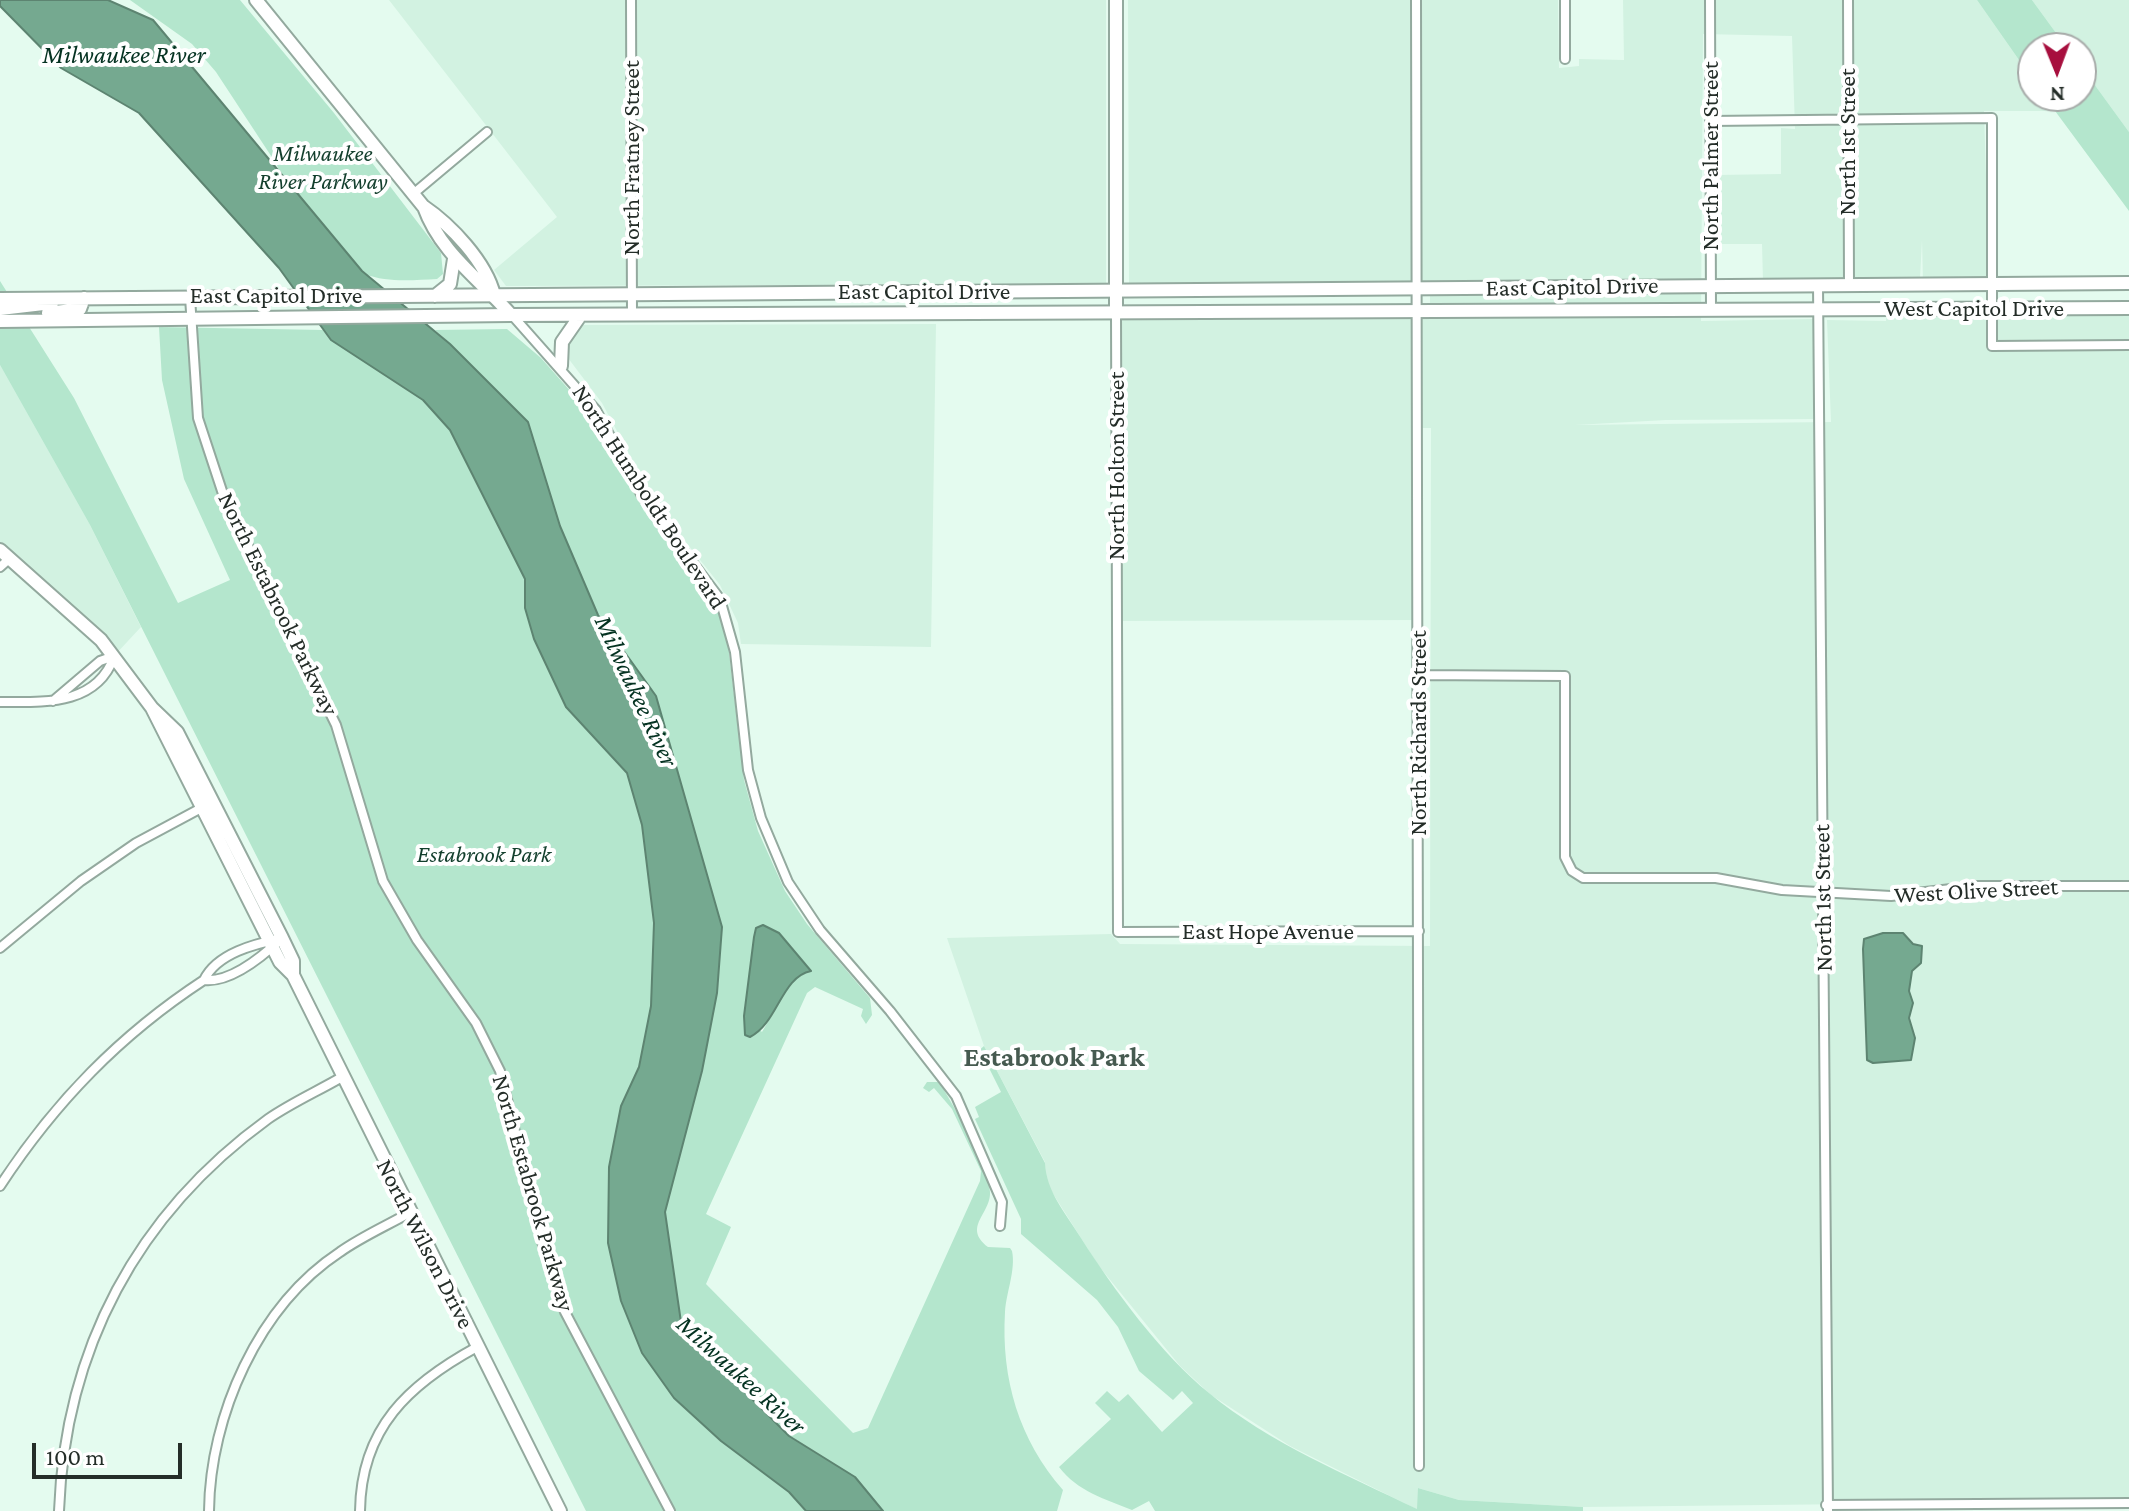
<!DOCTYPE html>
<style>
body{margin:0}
#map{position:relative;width:2129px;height:1511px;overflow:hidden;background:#e4fbef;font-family:"Crimson Pro",serif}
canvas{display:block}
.north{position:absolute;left:2017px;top:32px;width:80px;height:80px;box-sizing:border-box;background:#fff;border:2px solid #a7aba9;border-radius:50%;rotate:179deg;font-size:22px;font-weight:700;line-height:32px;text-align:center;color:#242d28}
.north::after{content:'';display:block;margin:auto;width:28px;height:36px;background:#a70f3e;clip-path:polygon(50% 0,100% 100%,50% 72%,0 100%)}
.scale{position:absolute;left:32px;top:1443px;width:150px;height:36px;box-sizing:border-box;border:4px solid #242d28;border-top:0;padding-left:10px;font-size:24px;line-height:28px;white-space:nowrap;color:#242d28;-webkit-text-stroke:6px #fff;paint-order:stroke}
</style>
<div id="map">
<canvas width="2129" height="1511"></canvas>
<div class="north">N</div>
<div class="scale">100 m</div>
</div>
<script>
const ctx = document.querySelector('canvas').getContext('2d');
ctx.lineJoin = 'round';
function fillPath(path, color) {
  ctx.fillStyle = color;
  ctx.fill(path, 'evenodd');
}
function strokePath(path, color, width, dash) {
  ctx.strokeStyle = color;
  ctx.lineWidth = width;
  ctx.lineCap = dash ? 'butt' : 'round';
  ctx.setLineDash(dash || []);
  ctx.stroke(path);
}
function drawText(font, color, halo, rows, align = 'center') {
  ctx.font = font + ' "Crimson Pro",serif';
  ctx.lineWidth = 8;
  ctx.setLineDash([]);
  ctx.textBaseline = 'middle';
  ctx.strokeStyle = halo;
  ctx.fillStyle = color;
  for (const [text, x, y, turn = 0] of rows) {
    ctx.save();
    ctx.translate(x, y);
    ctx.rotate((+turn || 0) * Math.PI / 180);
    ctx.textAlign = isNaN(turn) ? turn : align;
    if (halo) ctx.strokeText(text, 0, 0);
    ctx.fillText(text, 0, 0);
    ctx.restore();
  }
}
fillPath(new Path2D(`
 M389,0H1106V284L506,286L494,270L557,217Z
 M1128,0H1558L1559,68L1579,66V59L1624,60L1623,0H1977L2033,80V96H2044L2055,111H1984L1988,241L1994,284L1923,283L1922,240L1920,278L1763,281L1762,244H1716L1717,175L1781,174V128L1795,129L1792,36L1703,34L1701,321L1815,319L1816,419L1666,420L1575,425L1831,422L1827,320L1886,321L1887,310L2129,308V1501L1583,1507L1459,1500L1418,1488V1510L1290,1446L1211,1395L1180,1366L1098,1265L1045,1181V1162L984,1046L947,938L1111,934L1120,944L1430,946L1431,428H1419V620L1117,621L1116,314L1430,312V283H1129Z
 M2032,0H2129V132L2081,66V48H2067Z
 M936,324L931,647L741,644L738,623L720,585L657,506L602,403L568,358L566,342L583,325Z
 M0,365L90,525L141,627L114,656L0,550Z`), '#d2f2e1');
fillPath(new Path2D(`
 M130,0H240L334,113L441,253L443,274L437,279C414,280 387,283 365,274L283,186L277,165L216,72L192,44Z
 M1977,0H2032L2067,48H2033V80Z
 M2081,66L2129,132V211L2044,96H2081Z
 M0,281L74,398L178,603L230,580L184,479L162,380L159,327L323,330L331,340L423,400L450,430L525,579L534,639L566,707L627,773L642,825L654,923L651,1006L639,1067L621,1106L609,1167L721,1441L789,1492L806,1511H586L90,525L0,365Z
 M507,329L541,358L595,419L644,511L710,592L727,635L744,780L758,831L785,891L807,924L870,998L872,1015L866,1024L861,1016L863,1009L815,987L807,993L706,1214L731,1227L706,1284L853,1433L868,1428L980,1181L981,1171L952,1109L934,1088L929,1092L923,1088L927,1082H939C953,1104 989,1167 990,1192C991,1214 962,1227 988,1247L1010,1248L1012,1251C1016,1270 1006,1293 1005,1312C1001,1379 1019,1440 1063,1490L1057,1511H883L855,1477L790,1436L682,1330L665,1212L702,1071L656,696L598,615L560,526L450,344L435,330ZM756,928L803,973L792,980L762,1032L744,1016Z
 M984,1046L1045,1163C1046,1191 1066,1214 1081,1238C1114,1290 1161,1354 1209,1393C1269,1443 1347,1475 1417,1509L1418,1488L1459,1500L1583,1507V1511H1155L1149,1501L1132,1510C1105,1499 1077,1491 1059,1467L1111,1419L1095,1403L1107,1391L1119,1402L1128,1394L1162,1432L1193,1403L1182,1391L1173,1400L1139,1371L1118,1327L1097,1300L1021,1234V1219L975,1119L979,1117L975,1107L1001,1092L986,1062L976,1053Z`), '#b4e6cd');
const water = new Path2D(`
 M0,0H108L153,20L362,271L450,344L528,422L560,526L598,615L656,696L722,927L717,993L702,1071L665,1212L682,1329L789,1436L855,1477L883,1511H806L789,1492L721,1441L674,1398L642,1353L621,1301L608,1243L609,1167L621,1106L639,1067L651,1006L654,923L642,825L627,773L566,707L534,639L525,608V579L450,430L423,400L331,340L279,268L139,113L61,68L0,6Z
 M763,925L779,933L811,971C781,977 778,1023 750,1037L745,1035L744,1016L754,937L756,928Z
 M1883,933H1903L1913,944L1922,946L1921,963L1912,971L1909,991L1913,1003L1909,1018L1915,1038L1911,1060L1873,1063L1867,1060L1863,949L1864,939Z`);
fillPath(water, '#75a990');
strokePath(water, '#5d8471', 2);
const street = new Path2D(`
 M631,0L632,316
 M1416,0L1419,1466
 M1565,0V59
 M1710,0L1711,311
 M1848,0L1849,284
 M1710,121L1992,118V346L2129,345
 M413,194L487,132
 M1818,284L1828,1511
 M190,297L198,418L224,497L336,725L383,881L417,940L476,1023L500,1071L543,1245L565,1312L670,1511
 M1116,314L1118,932L1419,931
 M512,315L596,410L641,494L720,599L735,652L748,770L761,818L788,882L820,930L890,1011L956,1096L1002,1202L1000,1226
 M0,567L9,559
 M1419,675L1565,676V857L1572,871L1583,878H1716L1782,890L1891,896L1977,886H2129
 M53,701L100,661L114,656
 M0,702C44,702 96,706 114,657
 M282,938C263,956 231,983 204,980C217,953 255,944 282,938Z
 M0,948L81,881L136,843L205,806
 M0,1186C55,1102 120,1035 204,980
 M1826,1505L2129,1503
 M59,1511C65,1349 137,1214 268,1119C291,1103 318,1091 342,1077
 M209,1511C210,1416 258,1306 340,1252C361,1237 386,1226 409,1213
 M360,1511C361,1428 409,1384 477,1347`);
const secondary = new Path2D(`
 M256,0L423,206C451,225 486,262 494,295
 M424,207C441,254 480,279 511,315
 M1116,314V0
 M0,550L101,640L152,708L280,962L293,975
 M152,708L177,732L282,938L293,961V975L560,1511`);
const primary = new Path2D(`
 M435,296L450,284L454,259
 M0,299L2129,283
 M0,309L52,303
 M48,313L80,309L84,298
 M0,321L511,315L2129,308
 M561,366L562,342L580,316`);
strokePath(street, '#93a99e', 12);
strokePath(secondary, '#93a99e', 16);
strokePath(primary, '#93a99e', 16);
strokePath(street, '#fff', 8);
strokePath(secondary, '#fff', 12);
strokePath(primary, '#fff', 12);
drawText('24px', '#242d28', '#fff', [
 ["North 1st Street",1848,142,-90],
 ["North Palmer Street",1711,156,-90],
 ["North Fratney Street",632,158,-90],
 ["East Capitol Drive",1572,287,-1],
 ["East Capitol Drive",924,292],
 ["East Capitol Drive",276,296],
 ["West Capitol Drive",1974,309],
 ["North Holton Street",1117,466,-90],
 ["North Humboldt Boulevard",649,497,57],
 ["North Estabrook Parkway",278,604,64],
 ["North Richards Street",1419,733,-90],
 ["West Olive Street",1976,891,-3],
 ["North 1st Street",1823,898,-91],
 ["East Hope Avenue",1268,932],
 ["North Estabrook Parkway",533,1193,74],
 ["North Wilson Drive",425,1244,63]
]);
drawText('italic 24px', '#133f2d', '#fff', [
 ["Milwaukee",323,154],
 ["River Parkway",323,182],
 ["Estabrook Park",484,855]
]);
drawText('italic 26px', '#043221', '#fff', [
 ["Milwaukee River",124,55],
 ["Milwaukee River",636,691,65],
 ["Milwaukee River",741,1375,42]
]);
drawText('bold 28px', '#465a50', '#fff', [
 ["Estabrook Park",1054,1057]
]);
</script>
